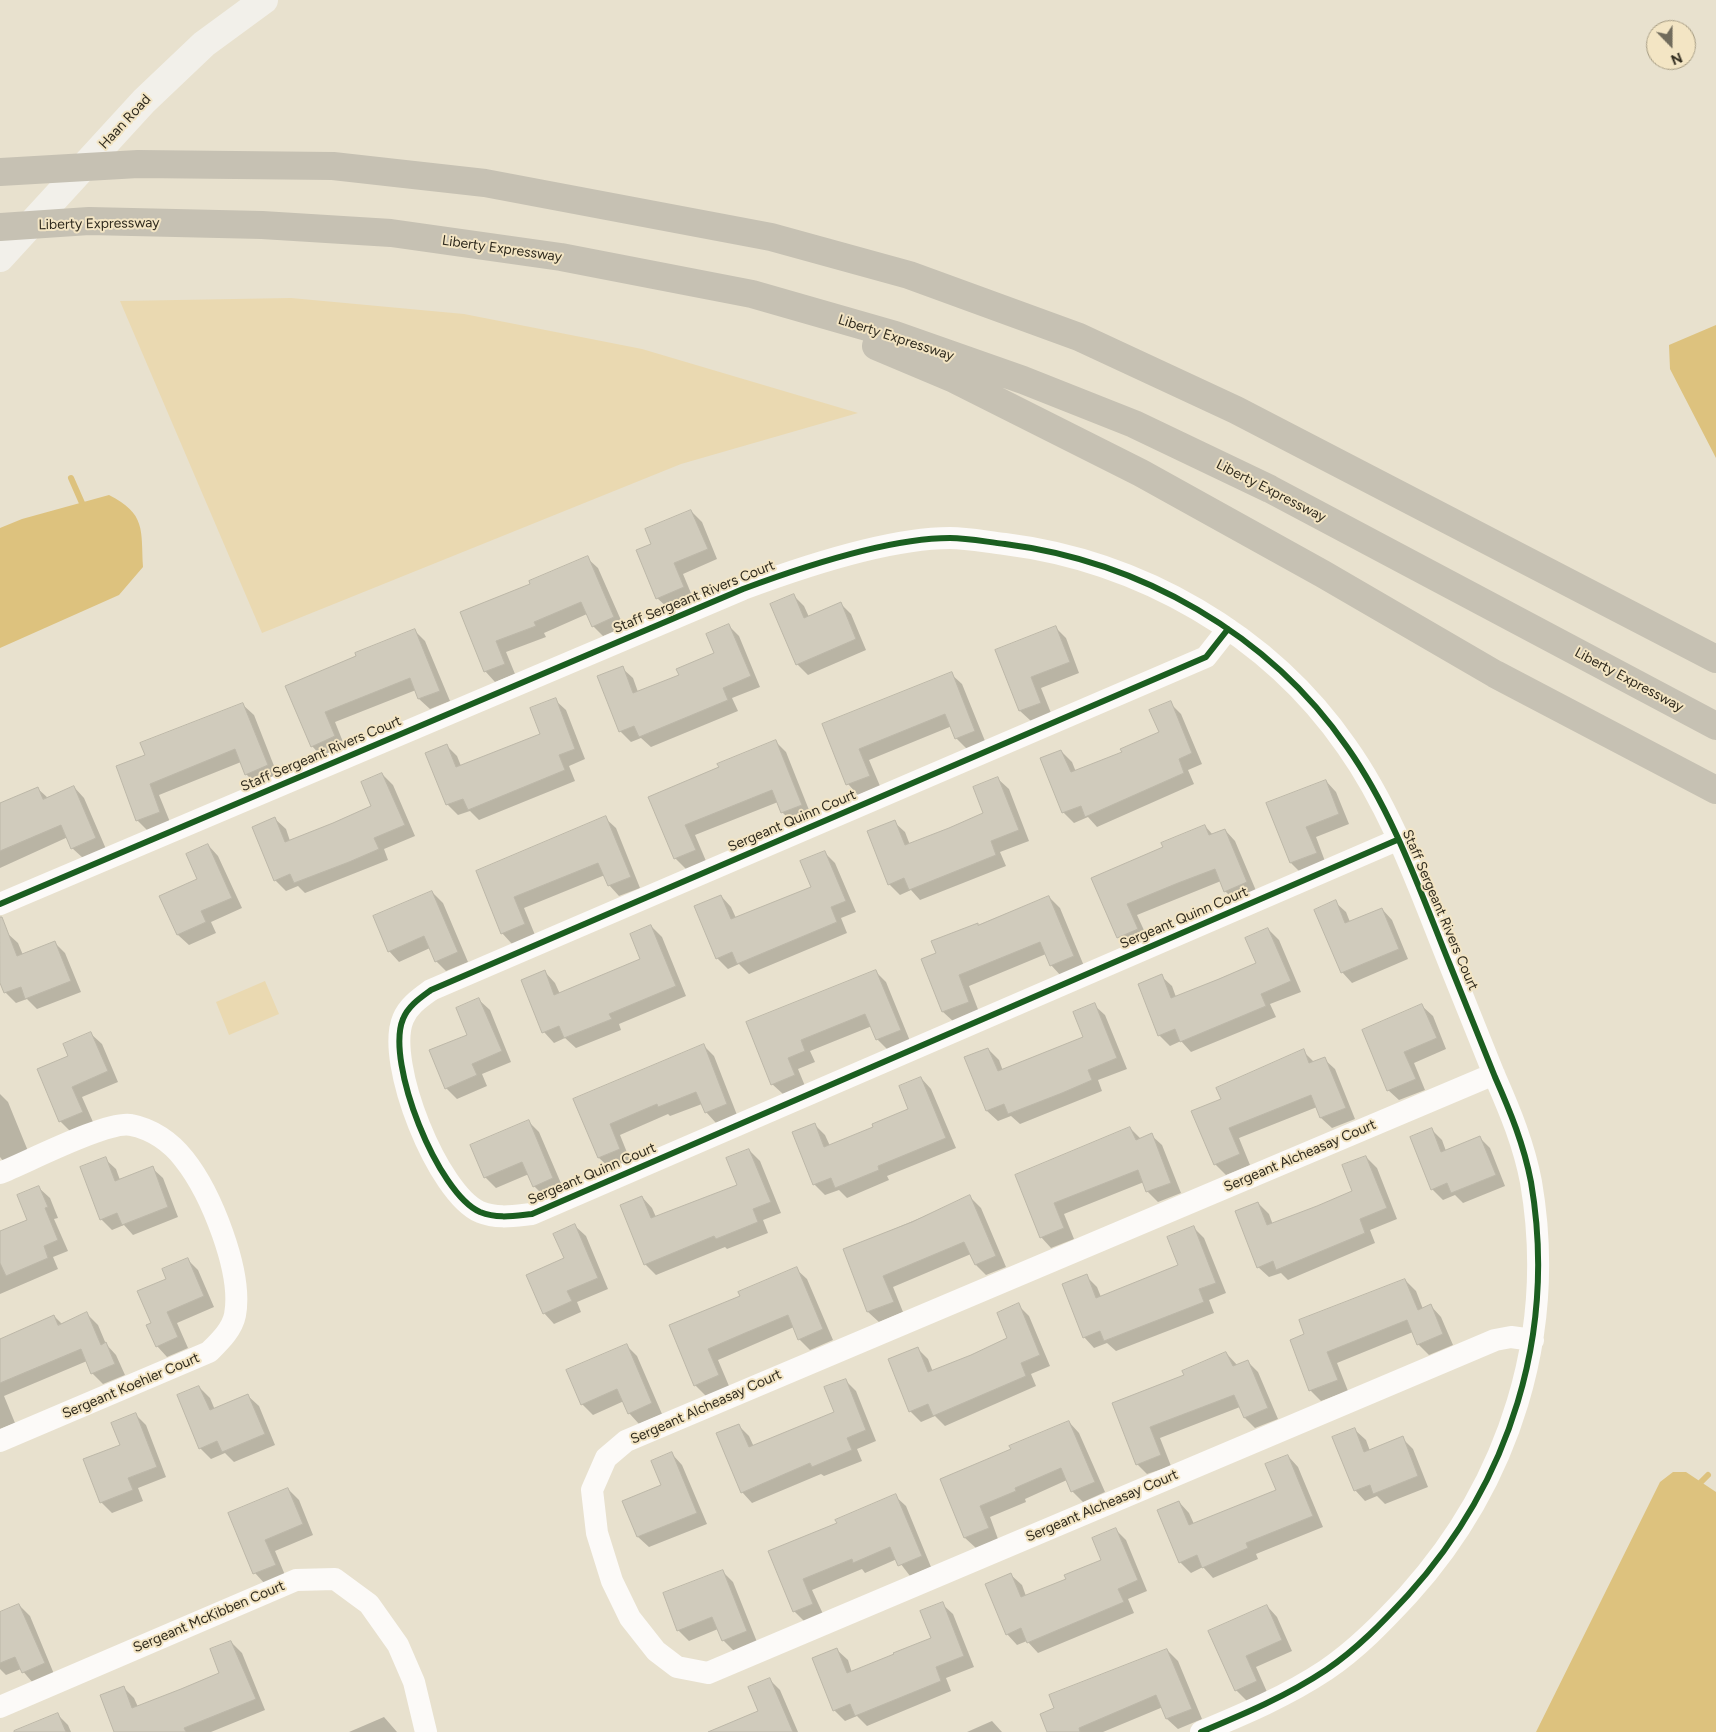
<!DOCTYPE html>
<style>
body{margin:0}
#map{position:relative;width:1716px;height:1732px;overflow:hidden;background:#e8e1ce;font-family:Figtree,sans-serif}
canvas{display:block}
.north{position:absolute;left:1646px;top:20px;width:50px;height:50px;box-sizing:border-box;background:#f3e5c4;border:1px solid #a59b82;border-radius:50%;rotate:158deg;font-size:14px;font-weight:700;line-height:20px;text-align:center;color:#302b1e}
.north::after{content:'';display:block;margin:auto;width:18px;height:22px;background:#706b5c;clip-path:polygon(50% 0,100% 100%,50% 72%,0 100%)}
</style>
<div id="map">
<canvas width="1716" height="1732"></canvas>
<div class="north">N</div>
</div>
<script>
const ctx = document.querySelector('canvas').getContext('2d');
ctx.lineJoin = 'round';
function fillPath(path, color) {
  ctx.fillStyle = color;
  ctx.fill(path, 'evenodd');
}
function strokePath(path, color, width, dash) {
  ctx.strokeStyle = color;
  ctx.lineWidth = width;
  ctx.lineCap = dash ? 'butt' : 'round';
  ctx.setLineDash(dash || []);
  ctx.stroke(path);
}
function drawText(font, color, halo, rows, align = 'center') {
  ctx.font = font + ' Figtree,sans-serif';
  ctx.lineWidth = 4;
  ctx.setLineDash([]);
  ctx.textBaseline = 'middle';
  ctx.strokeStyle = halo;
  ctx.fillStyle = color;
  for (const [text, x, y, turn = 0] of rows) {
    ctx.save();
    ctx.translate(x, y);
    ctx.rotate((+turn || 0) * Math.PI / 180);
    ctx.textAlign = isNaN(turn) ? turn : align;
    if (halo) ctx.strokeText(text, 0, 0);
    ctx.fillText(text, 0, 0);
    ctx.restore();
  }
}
fillPath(new Path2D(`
 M291,298L464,314L642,349L858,413L681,464L262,633L120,301Z
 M265,981L279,1014L229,1035L216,1002Z`), '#ead9b1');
fillPath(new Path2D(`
 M1716,325V458L1670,369L1669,345Z
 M109,495C146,514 141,529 143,567L119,595L0,648V528L22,519Z
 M1673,1472H1686L1716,1492V1732H1536L1660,1482Z`), '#ddc27e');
fillPath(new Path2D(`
 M691,511L702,522L717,559L683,574L693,598L668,608L657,598L653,545Z
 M587,558L598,568L624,627L603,636L593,626L587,614L544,633L546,637L506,652L515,674L495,682L485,671L462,613L532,585Z
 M793,595L804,606L809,617L841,604L851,614L866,650L808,675L797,664Z
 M728,625L739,636L760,687L732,698L738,711L651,747L641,738L631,742L620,731L622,668L633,678L638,692L680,676L716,654Z
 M1055,627L1066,638L1079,673L1041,688L1051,713L1031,721L1020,711L997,650Z
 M414,630L425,641L450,701L430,709L419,699L416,690L335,722L345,747L322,757L312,746L287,687Z
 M951,674L962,684L985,741L967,749L956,738L952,726L869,760L880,786L858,795L848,784L823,724Z
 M555,700L566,710L585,759L569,766L575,781L479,820L470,811L458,815L447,804V746L457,756L461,766L542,735Z
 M1170,703L1181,714L1202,764L1188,770L1194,784L1097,827L1088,817L1074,823L1063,812L1061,751L1072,762L1076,772L1123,753L1160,733Z
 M243,705L254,715L278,776L257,785L246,774L241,762L159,795L170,822L148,831L137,820L146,756Z
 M776,742L786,752L811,815L793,823L782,812L778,802L695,835L706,861L686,869L675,858L649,798Z
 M382,774L393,785L415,836L384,849L388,860L305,893L298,886L286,891L275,880V819L286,829L290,841L373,807Z
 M998,779L1009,789L1029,841L1000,852L1006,866L920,900L911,890L900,895L889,884L894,822L905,832L910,845L985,814Z
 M1326,781L1336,792L1349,824L1316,837L1326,864L1301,873L1291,863L1268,804Z
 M74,787L84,798L106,849L83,858L72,848L68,837L0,868V808L37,788L48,798Z
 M605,818L616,828L640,888L619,896L609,885L605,875L524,908L535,935L512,944L502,933L477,872Z
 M1205,826L1213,835L1225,830L1235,841L1257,893L1236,902L1225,891L1221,881L1137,915L1148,939L1129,948L1118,937L1093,879L1164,848Z
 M208,845L218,856L242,908L211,922L216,933L189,945L178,935L161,897L199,879Z
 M825,853L835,863L856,912L841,918L847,933L749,974L739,964L728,969L717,958L721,896L731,907L736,918L812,887Z
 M432,892L443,903L468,962L446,971L436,961L430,948L399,962L389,951Z
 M1049,897L1060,908L1084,966L1061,976L1051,965L1046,954L969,986L979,1012L954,1022L943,1012L923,960L937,954L979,926Z
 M1335,902L1346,912L1350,922L1382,909L1392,920L1408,959L1352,983L1342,972Z
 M651,926L662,937L686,996L619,1024L621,1030L576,1048L565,1038L554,1043L544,1032L545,972L555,983L560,994L642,960Z
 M1268,929L1279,940L1301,992L1270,1004L1276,1017L1191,1052L1181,1041L1170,1046L1159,1035L1161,976L1172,986L1176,997L1257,963Z
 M7,933L18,943L23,955L55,943L65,953L81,992L37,1009L27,999L16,1003L5,992L0,980V935Z
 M876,972L886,982L910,1041L888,1050L877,1039L872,1026L810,1051L815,1062L798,1069L805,1086L783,1094L772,1084L748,1023Z
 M479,1000L490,1010L511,1062L482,1074L487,1086L457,1099L446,1088L469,1035Z
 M1094,1005L1105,1015L1127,1069L1098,1080L1102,1091L1020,1124L1011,1116L998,1121L987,1111L966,1058L988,1049L999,1060L1003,1071L1084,1038Z
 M1422,1006L1433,1016L1446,1049L1414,1063L1425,1090L1399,1100L1388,1090Z
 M91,1034L102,1044L118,1082L82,1097L93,1122L71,1132L60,1121L70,1056Z
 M703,1045L714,1056L737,1115L716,1123L706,1112L702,1104L670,1116L668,1114L620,1135L630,1160L610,1168L599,1158L575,1099Z
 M1303,1051L1314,1062L1324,1059L1335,1069L1355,1119L1332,1128L1321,1118L1317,1107L1239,1138L1250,1165L1226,1175L1215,1164L1223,1099Z
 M921,1078L931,1089L956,1148L887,1176L889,1180L847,1198L839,1190L825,1195L814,1184V1124L825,1135L830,1146L875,1127L910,1110Z
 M0,1094L8,1102L28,1151L3,1161L0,1157Z
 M528,1121L539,1132L563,1188L545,1197L534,1186L529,1174L496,1188L485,1177Z
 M1130,1128L1141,1139L1151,1135L1162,1145L1181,1193L1158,1202L1147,1191L1144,1182L1064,1214L1074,1239L1051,1248L1041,1237L1017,1176Z
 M1431,1129L1442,1140L1446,1151L1480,1138L1490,1148L1505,1186L1463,1203L1455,1195L1443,1200L1432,1189Z
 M749,1150L760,1161L781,1213L763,1220L768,1233L727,1249L725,1247L656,1275L645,1264L642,1197L652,1208L656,1217L739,1186Z
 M1366,1157L1377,1168L1397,1219L1370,1230L1375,1243L1288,1280L1281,1273L1269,1277L1258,1267V1203L1269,1214L1273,1225L1353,1192Z
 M105,1159L116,1169L120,1180L152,1168L163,1178L178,1217L133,1235L124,1225L112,1230L101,1219Z
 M39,1188L50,1198L58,1218L54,1219L68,1251L53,1257L58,1269L0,1294V1232L29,1220Z
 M970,1197L981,1208L1006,1267L986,1275L976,1265L971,1254L893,1287L903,1312L879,1322L868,1312L844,1250Z
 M575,1226L586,1236L608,1289L577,1302L581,1312L554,1324L544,1313L566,1259Z
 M1194,1228L1204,1238L1226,1293L1209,1300L1214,1313L1116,1351L1107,1343L1094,1348L1084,1337L1086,1276L1097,1287L1101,1297L1180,1266Z
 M188,1260L198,1270L214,1307L177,1323L188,1348L167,1357L157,1346L152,1324L167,1280Z
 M796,1269L807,1279L833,1340L810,1350L799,1339L794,1327L718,1360L729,1386L706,1396L695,1385L671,1326L742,1296Z
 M1405,1280L1416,1291L1423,1309L1431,1306L1441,1317L1453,1345L1429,1355L1418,1344L1413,1332L1337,1363L1348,1391L1321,1401L1310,1390L1306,1335Z
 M1018,1305L1029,1316L1050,1366L1031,1374L1036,1386L945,1426L935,1416L921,1422L910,1411L917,1348L928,1359L933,1372L1009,1339Z
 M87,1314L98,1325L106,1344L116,1355L125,1375L103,1384L92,1373L87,1361L4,1396L15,1423L0,1429V1340L54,1316L62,1324Z
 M627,1346L637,1356L662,1414L639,1424L629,1413L624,1401L593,1415L582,1404Z
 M1226,1353L1238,1366L1247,1361L1258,1372L1278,1419L1255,1428L1245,1418L1240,1407L1160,1438L1171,1466L1147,1474L1137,1464L1114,1404L1185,1376Z
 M845,1380L856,1391L876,1441L857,1449L862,1461L824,1476L821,1474L752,1503L742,1492L738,1425L749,1436L754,1447L836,1412Z
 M199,1387L210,1398L215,1410L248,1396L259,1406L275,1445L234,1462L225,1453L211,1459L200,1448Z
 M136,1415L146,1425L166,1477L138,1488L143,1501L112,1513L101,1502L121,1446Z
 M1069,1422L1079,1433L1105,1492L1083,1502L1072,1491L1067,1480L1025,1499L1026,1502L990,1517L998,1539L976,1548L965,1538L941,1479L1012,1450Z
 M1355,1430L1366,1440L1370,1451L1402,1438L1413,1449L1428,1487L1385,1504L1377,1496L1365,1501L1355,1490Z
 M672,1454L682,1465L707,1524L649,1547L638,1537L624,1502L663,1486Z
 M1288,1456L1298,1467L1323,1527L1256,1554L1258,1559L1213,1578L1203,1567L1191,1573L1180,1562L1179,1502L1189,1513L1194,1524L1277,1491Z
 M288,1489L299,1500L313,1535L275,1551L285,1575L265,1584L255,1573L230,1513Z
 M895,1496L906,1506L931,1567L910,1576L897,1559L865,1573L862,1569L812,1590L823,1614L805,1622L794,1611L770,1552L838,1524Z
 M1116,1530L1126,1540L1147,1591L1128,1599L1134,1613L1038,1653L1027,1641L1017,1645L1007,1634L1011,1575L1022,1585L1026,1596L1067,1579L1102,1561Z
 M722,1571L733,1582L757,1642L734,1651L723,1640L718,1629L689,1641L678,1630Z
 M942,1604L953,1614L974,1667L946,1678L951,1691L867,1726L857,1716L845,1721L834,1710L837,1650L848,1660L852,1673L932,1638Z
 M19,1605L30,1616L54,1674L33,1683L21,1669L6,1675L0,1669V1613Z
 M1267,1606L1277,1617L1292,1651L1256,1667L1267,1692L1247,1701L1236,1690L1210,1631Z
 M231,1642L242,1653L265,1710L211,1732H116L123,1687L134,1698L138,1707L221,1674Z
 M1167,1650L1178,1661L1202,1719L1178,1729L1167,1719L1163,1707L1103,1732H1048Z
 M770,1680L780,1690L798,1732H722L759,1712Z
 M58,1715L68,1725L71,1732H38Z
 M384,1717L397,1732H349Z
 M992,1721L1002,1732H967Z`), '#0003');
strokePath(new Path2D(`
 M71,478L82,503
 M1701,1482L1708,1475`), '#ddc27e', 6);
const building = new Path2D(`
 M691,510L708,549L674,563L684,587L656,599L636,550L651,544L645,529Z
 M588,556L614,617L592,627L581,602L534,622L536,626L496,641L505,664L484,672L460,612L530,584L529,581Z
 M794,594L804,618L841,602L856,639L796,665L770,604Z
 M729,624L751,676L723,688L728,700L639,737L634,726L619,732L597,676L623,666L633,693L679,675L676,669L714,653L706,634Z
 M1056,626L1070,662L1031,677L1041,703L1019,711L995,650Z
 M415,629L440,691L418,699L410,678L325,712L335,736L311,747L285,686L356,656L355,653Z
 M952,672L975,731L955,739L945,714L859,749L870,776L846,785L822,724Z
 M556,698L575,749L559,755L565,770L468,810L463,799L446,805L425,753L447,744L456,767L540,734L530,708Z
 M1171,701L1192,753L1179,759L1184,773L1085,817L1081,806L1062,813L1040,758L1061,750L1071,772L1122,752L1120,749L1159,732L1149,710Z
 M243,703L268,765L245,775L235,749L150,784L160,812L136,821L116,766L145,755L140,743Z
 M776,740L802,805L781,813L772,790L685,825L696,850L674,859L648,797L719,767L717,764Z
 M382,773L405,825L374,838L379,849L349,862L294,883L290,874L274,881L252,827L275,817L285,842L333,823L371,806L361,782Z
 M998,777L1019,830L991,841L996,855L909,890L904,878L888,885L867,831L895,820L905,845L949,828L983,813L973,787Z
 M1326,780L1339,814L1306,827L1317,853L1290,863L1266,803Z
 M74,786L96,838L71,849L61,825L0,851V803L38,787L43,799Z
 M606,816L631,877L608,886L598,863L514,897L525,924L501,934L476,871Z
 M1205,825L1209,835L1225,829L1247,882L1224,892L1215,869L1178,883L1127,904L1138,929L1117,938L1091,878L1163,847L1161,843Z
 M208,844L232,898L201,911L206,922L177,935L159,896L197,879L186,854Z
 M825,851L846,901L831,907L837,922L737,964L732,952L716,959L694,906L721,895L731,919L811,887L800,861Z
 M432,891L458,952L435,962L424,936L388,952L373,916Z
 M1049,896L1074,956L1050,966L1040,942L959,975L969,1002L942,1012L921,959L936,953L931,941L978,923V925Z
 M1336,900L1345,923L1382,908L1399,949L1341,973L1314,910Z
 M0,917H2L17,956L55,941L71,981L25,999L21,987L4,993L0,983Z
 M651,925L676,986L609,1014L612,1019L564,1038L559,1026L542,1033L521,980L545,970L554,995L640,959L630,934Z
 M1268,928L1291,981L1261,994L1266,1006L1180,1042L1175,1029L1158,1036L1138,984L1162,974L1171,998L1219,979L1256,963L1245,938Z
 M876,970L901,1030L876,1040L865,1014L801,1040L805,1051L788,1058L795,1075L771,1085L746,1022Z
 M479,998L502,1051L472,1064L477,1075L445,1089L429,1050L467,1035L456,1008Z
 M1095,1003L1117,1058L1088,1070L1092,1080L1062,1093L1008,1114L1004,1104L986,1111L964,1057L988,1048L998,1071L1083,1037L1073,1012Z
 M1422,1004L1437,1038L1404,1052L1416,1079L1387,1091L1362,1030Z
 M91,1032L108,1071L72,1087L83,1112L59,1122L37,1069L68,1056L63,1044Z
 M704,1044L727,1104L705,1113L696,1092L658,1107L657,1104L610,1124L620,1149L598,1158L573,1099Z
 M1304,1049L1309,1063L1325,1057L1346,1108L1320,1118L1311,1095L1229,1128L1240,1154L1214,1165L1191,1111L1221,1099L1216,1088Z
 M921,1077L946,1138L878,1166L879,1170L835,1188L831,1178L813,1185L792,1132L815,1123L824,1147L873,1127L872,1124L908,1109L899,1086Z
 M529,1120L553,1178L533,1187L522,1162L484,1178L470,1145Z
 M1130,1127L1136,1140L1152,1133L1171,1183L1146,1192L1138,1170L1054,1203L1064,1228L1040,1238L1015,1175Z
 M1432,1128L1441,1152L1480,1136L1496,1175L1451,1193L1447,1183L1431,1190L1410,1137Z
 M749,1149L771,1202L753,1209L758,1222L716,1239L714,1236L644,1265L620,1205L642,1196L651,1218L737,1185L726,1158Z
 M1366,1156L1387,1208L1360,1219L1365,1233L1276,1270L1273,1261L1257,1268L1235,1211L1258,1202L1267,1225L1317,1206L1352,1191L1342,1165Z
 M106,1157L115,1181L153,1166L168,1207L122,1225L117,1213L100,1220L80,1167Z
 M39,1186L48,1207L45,1208L58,1240L44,1246L48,1258L6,1276L0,1263V1231L27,1220L17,1195Z
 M970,1195L996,1256L975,1265L964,1242L883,1276L894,1302L867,1312L843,1249L912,1222Z
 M575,1224L598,1278L567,1291L572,1301L543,1314L526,1275L564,1258L553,1234Z
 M1194,1226L1216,1283L1199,1289L1204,1302L1104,1341L1100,1331L1083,1338L1062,1284L1087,1274L1096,1298L1178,1265L1167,1237Z
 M188,1258L204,1296L167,1312L178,1337L156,1347L146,1325L151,1323L137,1291L166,1279L162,1269Z
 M797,1267L823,1329L798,1340L788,1315L745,1333L708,1349L719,1375L694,1386L669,1325L740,1296L738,1292Z
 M1405,1279L1418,1310L1431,1304L1443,1334L1417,1345L1407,1320L1327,1352L1338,1380L1309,1391L1290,1340L1304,1334L1299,1320Z
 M1019,1303L1040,1355L1021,1363L1026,1376L933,1416L928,1404L909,1412L888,1359L918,1347L928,1372L971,1355L1007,1338L997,1313Z
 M87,1312L101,1345L106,1342L115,1364L91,1374L81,1349L0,1383V1339L54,1315L58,1325Z
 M627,1344L652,1403L628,1414L617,1389L581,1405L566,1370Z
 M1226,1352L1233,1366L1248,1360L1268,1408L1244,1418L1234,1395L1150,1427L1161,1455L1136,1465L1112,1403L1184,1375L1182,1371Z
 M846,1379L866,1430L847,1438L852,1450L812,1467L810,1463L741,1493L716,1433L739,1424L749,1447L834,1412L824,1387Z
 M199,1386L210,1410L248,1394L265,1434L222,1452L217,1441L199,1449L177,1395Z
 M136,1413L157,1467L128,1478L133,1490L100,1503L83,1459L120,1445L111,1423Z
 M1069,1421L1095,1482L1071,1492L1061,1468L1015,1488L1016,1491L980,1506L989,1528L964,1538L940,1479L1011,1449L1009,1446Z
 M1355,1428L1364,1452L1403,1436L1418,1476L1373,1494L1370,1485L1354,1491L1332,1437Z
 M672,1452L697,1513L637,1537L622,1501L661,1485L651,1461Z
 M1288,1455L1313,1516L1246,1543L1248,1548L1202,1568L1197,1555L1179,1563L1157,1510L1179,1501L1189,1525L1276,1490L1265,1464Z
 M288,1488L303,1524L265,1540L276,1565L253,1574L228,1513Z
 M896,1494L922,1556L898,1566L890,1547L853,1563L852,1559L803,1579L813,1604L793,1612L768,1551L837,1523L835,1520Z
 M1116,1528L1138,1580L1118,1589L1124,1602L1027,1643L1021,1628L1006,1635L985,1584L1011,1573L1021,1597L1066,1579L1064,1575L1101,1560L1092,1538Z
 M723,1570L747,1631L722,1641L712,1617L677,1631L663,1593Z
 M943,1602L964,1656L936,1667L941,1681L855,1716L850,1704L833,1711L812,1658L837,1648L847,1673L894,1654L893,1653L931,1638L920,1611Z
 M19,1604L45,1663L22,1673L15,1657L0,1663V1612Z
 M1267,1605L1282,1640L1246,1656L1257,1681L1235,1691L1208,1631Z
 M231,1641L256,1699L184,1728L186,1732H114L100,1695L124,1686L132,1708L181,1689L219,1673L210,1649Z
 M1167,1649L1192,1709L1166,1719L1156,1695L1079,1728L1080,1732H1047L1040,1714L1054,1708L1049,1695Z
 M770,1678L793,1732H708L758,1711L748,1687Z
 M58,1713L66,1732H14V1731Z`);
fillPath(building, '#d0cbbc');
strokePath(building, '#bcb7a8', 1);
strokePath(new Path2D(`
 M1228,629L1206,657L431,990C420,998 408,1006 403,1019C385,1062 438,1194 480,1212C498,1219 513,1216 532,1214L1397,840
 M0,904L743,589C802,567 888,538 950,538C968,538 987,542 1005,544C1140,561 1269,634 1347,747C1393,812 1420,891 1450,965C1465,1002 1480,1040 1495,1077C1510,1111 1524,1145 1531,1182C1557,1333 1510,1482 1408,1595C1383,1622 1357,1649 1326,1670C1287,1696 1244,1714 1201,1732
 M1494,1074L626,1441L606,1458L592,1490L597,1533L612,1581L630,1618L656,1651L677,1667L708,1673L1495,1340L1511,1337L1533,1340
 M0,1173C26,1163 108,1120 131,1125C152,1129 171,1142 184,1159C211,1193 243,1272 235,1315C232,1330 219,1342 209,1352L0,1441
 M0,1707L296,1580L335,1579L369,1604L398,1645L414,1682L426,1732`), '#fcfaf8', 22);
strokePath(new Path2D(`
 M0,258L144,101L204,44L264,0`), '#f2f0ea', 28);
strokePath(new Path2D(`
 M0,172L138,164L333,166L485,183L771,237L909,275L1079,337L1236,410L1716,659
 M0,227L89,221L262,225L391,233L561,257L752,294L895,335L1023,380L1134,424L1270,489L1716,726
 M876,346L952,378L1141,473L1323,574L1495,674L1716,790`), '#c6c1b3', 28);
strokePath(new Path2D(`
 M1228,629L1206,657L431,990C420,998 408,1006 403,1019C385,1062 438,1194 480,1212C498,1219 513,1216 532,1214L1397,840
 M0,904L743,589C802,567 888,538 950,538C968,538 987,542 1005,544C1140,561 1269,634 1347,747C1393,812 1420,891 1450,965C1465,1002 1480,1040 1495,1077C1510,1111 1524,1145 1531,1182C1557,1333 1510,1482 1408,1595C1383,1622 1357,1649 1326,1670C1287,1696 1244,1714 1201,1732`), '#1b5e20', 6);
drawText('14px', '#302b1e', '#f3e5c4', [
 ["Haan Road",125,122,-47],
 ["Liberty Expressway",99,224,-1],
 ["Liberty Expressway",502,249,8],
 ["Liberty Expressway",896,338,18],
 ["Liberty Expressway",1271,491,27],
 ["Staff Sergeant Rivers Court",694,597,-22],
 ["Liberty Expressway",1629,680,28],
 ["Staff Sergeant Rivers Court",321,754,-23],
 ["Sergeant Quinn Court",792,821,-23],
 ["Staff Sergeant Rivers Court",1440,910,67],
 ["Sergeant Quinn Court",1184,918,-23],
 ["Sergeant Alcheasay Court",1300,1156,-23],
 ["Sergeant Quinn Court",592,1174,-23],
 ["Sergeant Koehler Court",131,1386,-23],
 ["Sergeant Alcheasay Court",706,1407,-24],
 ["Sergeant Alcheasay Court",1102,1506,-23],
 ["Sergeant McKibben Court",209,1617,-23]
]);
</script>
